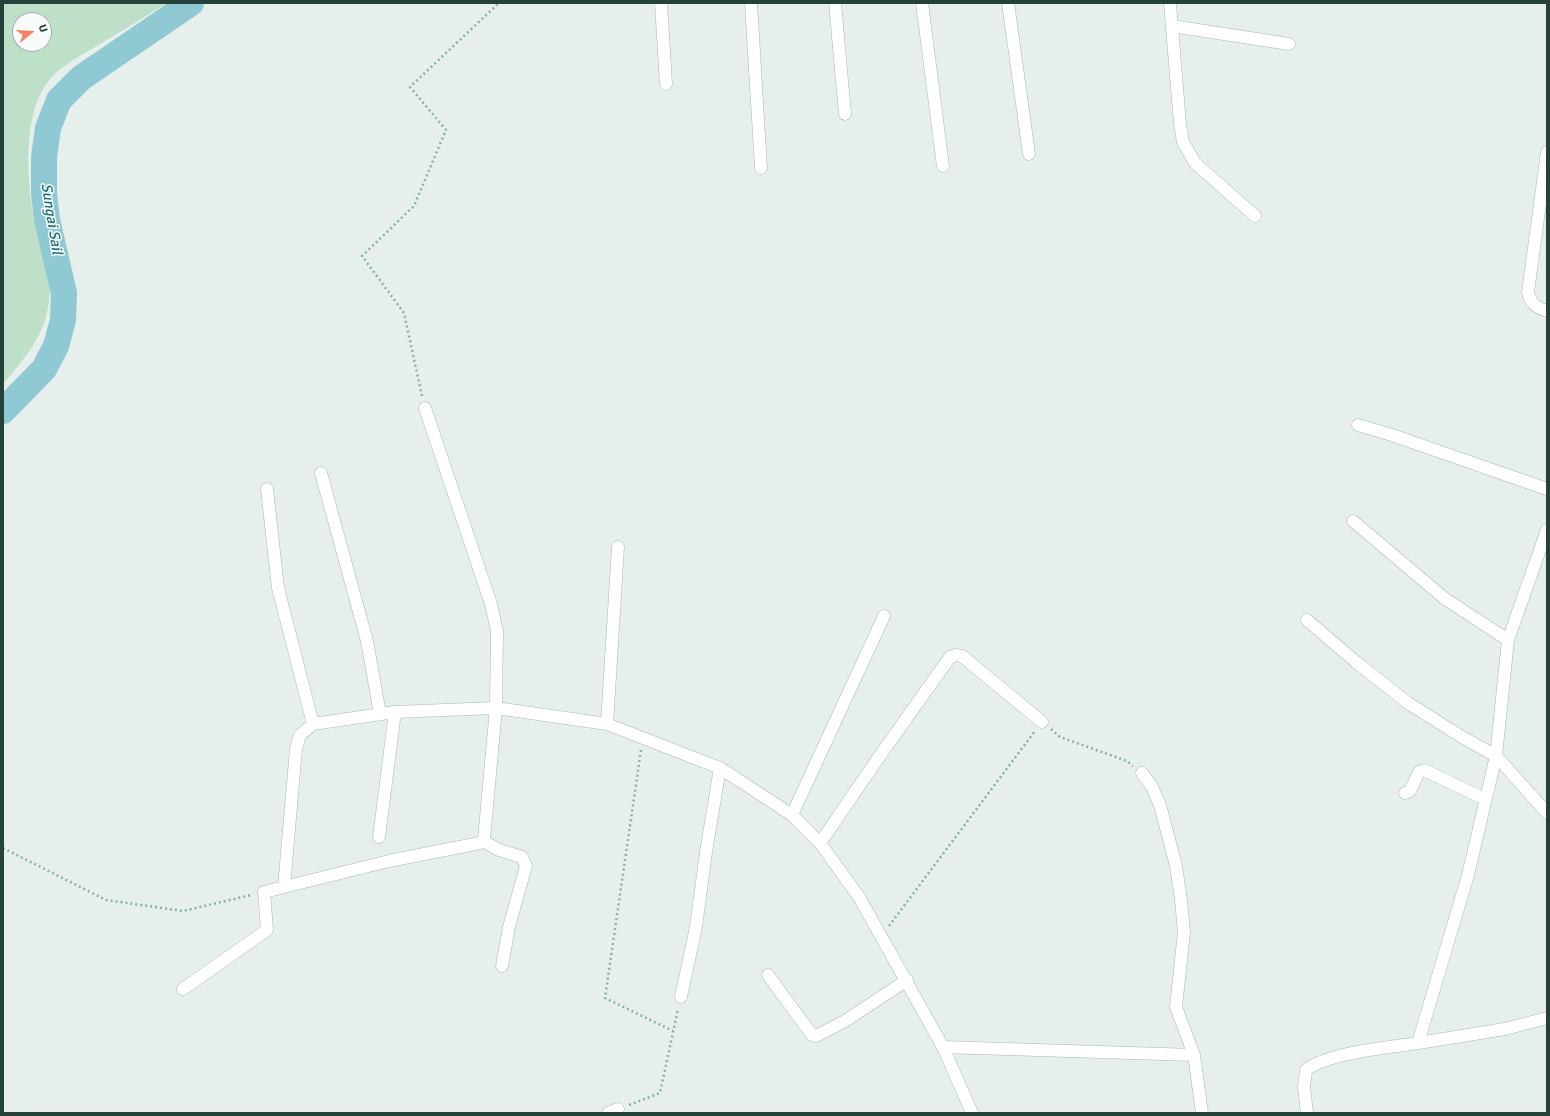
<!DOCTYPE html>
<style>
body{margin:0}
#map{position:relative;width:1550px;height:1116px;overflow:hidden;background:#e6efeb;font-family:Signika,sans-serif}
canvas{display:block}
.frame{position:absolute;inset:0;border:4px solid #24423a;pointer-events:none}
.north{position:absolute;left:12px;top:12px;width:40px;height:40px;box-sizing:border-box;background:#f7fbf9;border:1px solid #a3b1ad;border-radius:50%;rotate:72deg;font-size:11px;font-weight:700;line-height:16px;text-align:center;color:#24423a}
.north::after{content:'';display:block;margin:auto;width:14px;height:18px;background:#f4845f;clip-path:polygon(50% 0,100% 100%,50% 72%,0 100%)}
</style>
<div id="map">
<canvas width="1550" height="1116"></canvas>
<div class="frame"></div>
<div class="north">U</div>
</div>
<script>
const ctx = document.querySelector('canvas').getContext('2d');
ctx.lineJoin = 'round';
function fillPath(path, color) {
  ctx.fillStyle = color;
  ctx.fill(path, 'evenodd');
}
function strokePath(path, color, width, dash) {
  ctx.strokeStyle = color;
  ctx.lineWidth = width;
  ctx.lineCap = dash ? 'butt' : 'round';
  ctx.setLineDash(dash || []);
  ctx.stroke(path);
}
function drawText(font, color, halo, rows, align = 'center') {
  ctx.font = font + ' Signika,sans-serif';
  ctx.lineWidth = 3;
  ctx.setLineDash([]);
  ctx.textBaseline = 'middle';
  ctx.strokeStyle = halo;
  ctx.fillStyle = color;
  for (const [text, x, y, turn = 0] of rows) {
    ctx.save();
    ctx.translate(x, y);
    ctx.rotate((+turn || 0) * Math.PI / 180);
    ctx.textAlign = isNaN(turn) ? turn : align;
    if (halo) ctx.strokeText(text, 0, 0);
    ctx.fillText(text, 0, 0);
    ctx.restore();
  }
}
fillPath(new Path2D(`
 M3,3H167C143,18 119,33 95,47C79,57 58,67 47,83C19,121 28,199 39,242C40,247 43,252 44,257C50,273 52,291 48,307C43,339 23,360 3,384ZM20,20H44V44H20Z`), '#bfe0c8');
strokePath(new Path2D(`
 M3,411L44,369L56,346L63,320L64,293L47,220L44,193V157L48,128L59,100L81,78L191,3`), '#8ec9d4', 26);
const minor = new Path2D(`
 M661,3L666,84
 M751,3L761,168
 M835,3L845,114
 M922,3L943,166
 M1008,3L1029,154
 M1170,3L1180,124L1183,142L1195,163L1255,216
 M1172,26L1289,44
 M1547,152L1528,292C1530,304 1537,308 1547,311
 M1358,425L1392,435L1547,489
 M321,473L367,641L380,714
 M267,489L278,588L313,724
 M1353,521L1444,598L1508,640
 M1307,620L1356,662L1408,703L1462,737L1496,756L1547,813
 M607,724L618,547
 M1142,773L1152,787L1160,805L1176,866L1181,900L1184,932L1176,1007L1194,1055L1202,1113
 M1405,793L1410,791L1419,772L1424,770L1485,799
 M792,815L884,616
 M379,837L395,712
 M483,841L499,850L522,857L526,866L509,927L502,966
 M820,843L879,757L950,657L956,655L962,656L1042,722
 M284,887L296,749L300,735L313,724L395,712L496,708L607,724L720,768L792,815L820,843L859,897L943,1047L972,1113
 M768,975L812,1035L816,1036L845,1021L907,980
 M183,989L267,930L264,892L389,861L480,843L484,839L496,708L497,631L491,604L425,408
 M681,997L696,927L706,852L720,768
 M1418,1043L1505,1029L1547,1018
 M943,1047L1194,1055
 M608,1113L618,1109
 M1307,1113L1304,1087L1306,1070C1330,1052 1388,1048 1418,1043L1468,875L1496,756L1508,640L1547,530`);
strokePath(minor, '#a8b8b2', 13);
strokePath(new Path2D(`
 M422,396L404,313L362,256L414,206L446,130L410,87L499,3
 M1051,729L1060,737L1127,761L1133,766
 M641,750L605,998L673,1031
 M3,848L106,900L183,911L251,895
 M889,926L1035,731
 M629,1105L660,1093L678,1009`), '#86b3a5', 2.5, [2, 3]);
strokePath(minor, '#fff', 12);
drawText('italic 15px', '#1c6f80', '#f7fbf9', [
 ["Sungai Sail",51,219,81]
]);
</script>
